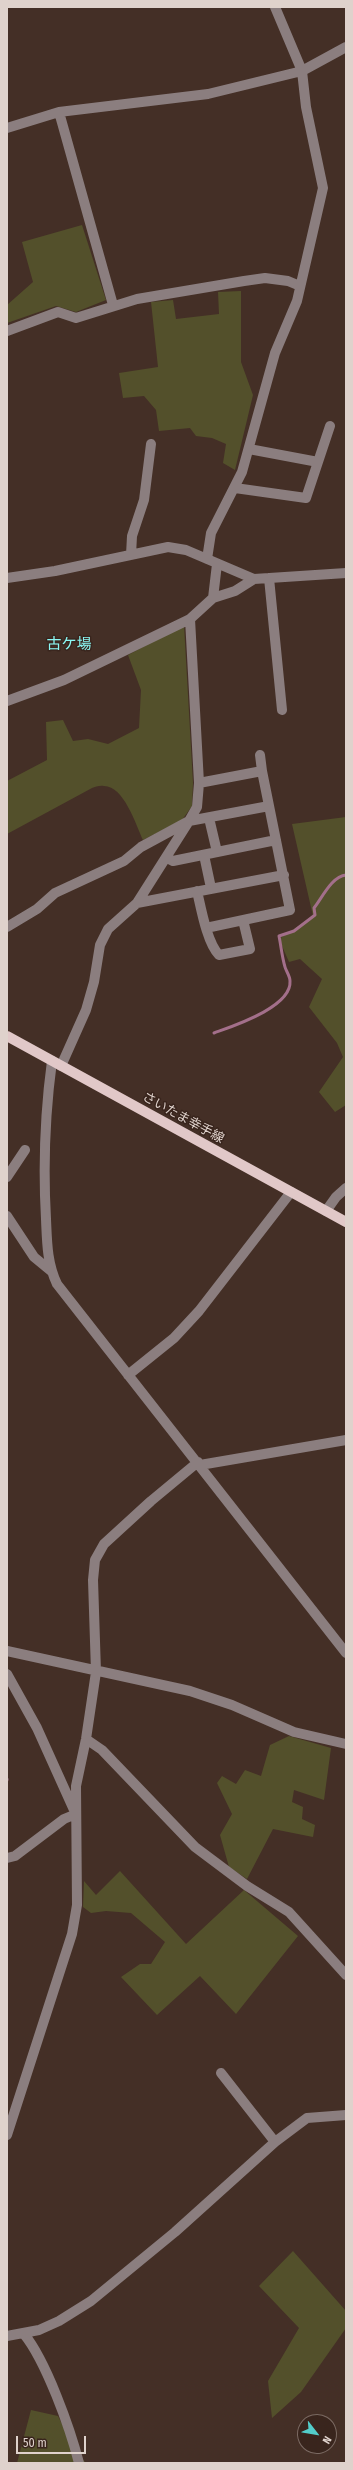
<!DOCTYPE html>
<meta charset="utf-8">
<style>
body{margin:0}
#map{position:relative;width:353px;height:2470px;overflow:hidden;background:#442f26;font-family:"Fira Sans Condensed",sans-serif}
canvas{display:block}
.frame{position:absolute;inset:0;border:8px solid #dfd2cc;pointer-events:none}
.north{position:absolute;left:297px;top:2414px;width:40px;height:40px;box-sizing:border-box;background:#39251d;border:1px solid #7b6a63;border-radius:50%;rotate:121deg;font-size:11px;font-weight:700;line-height:16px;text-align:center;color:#dfd2cc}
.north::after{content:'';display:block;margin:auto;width:14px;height:18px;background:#53cdca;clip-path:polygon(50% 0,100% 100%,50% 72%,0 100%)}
.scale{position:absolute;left:16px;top:2436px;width:70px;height:18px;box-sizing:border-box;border:2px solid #dfd2cc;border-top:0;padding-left:5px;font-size:12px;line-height:14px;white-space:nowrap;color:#dfd2cc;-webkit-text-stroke:3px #39251d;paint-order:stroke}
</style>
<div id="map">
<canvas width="353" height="2470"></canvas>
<div class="frame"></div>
<div class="north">N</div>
<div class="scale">50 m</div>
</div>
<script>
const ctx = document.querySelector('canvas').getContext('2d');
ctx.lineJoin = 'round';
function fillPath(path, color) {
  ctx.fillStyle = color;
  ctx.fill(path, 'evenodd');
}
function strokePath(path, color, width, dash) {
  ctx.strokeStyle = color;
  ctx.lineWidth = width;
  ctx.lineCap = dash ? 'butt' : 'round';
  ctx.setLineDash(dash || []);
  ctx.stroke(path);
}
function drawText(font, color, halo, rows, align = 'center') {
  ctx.font = font + ' "Fira Sans Condensed","Noto Sans JP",sans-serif';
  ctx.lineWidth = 3;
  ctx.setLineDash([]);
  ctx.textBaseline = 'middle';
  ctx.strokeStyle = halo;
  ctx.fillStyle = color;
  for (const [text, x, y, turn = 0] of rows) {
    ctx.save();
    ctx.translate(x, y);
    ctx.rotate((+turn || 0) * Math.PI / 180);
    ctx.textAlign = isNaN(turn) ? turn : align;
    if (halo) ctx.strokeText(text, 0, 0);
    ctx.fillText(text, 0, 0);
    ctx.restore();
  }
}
fillPath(new Path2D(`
 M82,225L106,300L76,312L56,306L7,323V305L33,282L22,242Z
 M241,291V362L253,395L235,470L223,463L226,444L212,438L196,436L190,428L159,431L156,410L144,396L123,398L119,373L158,367L151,302L173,300L176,319L219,314L218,292Z
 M184,625L193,783L192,806L182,820L143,840C136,825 124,786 104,786C100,785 95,787 92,788L7,834V781L47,760L46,722L63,720L73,741L88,739L108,744L139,728L141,690L128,655Z
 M346,817V1105L335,1112L319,1092L343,1057L337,1043L309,1007L322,979L300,959L289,962L279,939L313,916L292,824Z
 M289,1736L331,1748L324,1800L294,1790L292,1802L303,1807L302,1819L315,1825L313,1837L273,1829L247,1879L229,1867L220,1835L232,1814L217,1783L222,1776L236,1784L245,1770L261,1776L270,1745Z
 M120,1871L186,1944L244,1890L298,1936L236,2014L200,1976L157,2015L121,1977L140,1964H151L165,1942L131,1913L106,1911L91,1913L83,1907L84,1881L96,1895Z
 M293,2251L346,2311V2328L301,2392L272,2418L268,2381L299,2328L259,2286Z
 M31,2410L58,2416L76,2452L86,2463H17Z`), '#53502b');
strokePath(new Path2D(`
 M214,1033C233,1026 292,1007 290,981C290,976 286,971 285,967C282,957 281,946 279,936L294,931L315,915L314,908C322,898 332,876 346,875
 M7,1780V1779`), '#a36f8a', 3);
strokePath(new Path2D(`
 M59,112L113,305
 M7,128L59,112L208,94L302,71L346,47
 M7,331L58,312L76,318L137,299L244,281L265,278L288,281L300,286
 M249,449L318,462
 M235,488L306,498L330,426
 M131,555L132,536L144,500L151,444
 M207,559L211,533L242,472L275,353L297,301L323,188L306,107L302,71L275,7
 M7,578L55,571L168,547L186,550L254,579L346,573
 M269,578L282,710
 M213,598L217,564
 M7,701L64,680L190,619L213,598L235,591L254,579
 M260,755L262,771
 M199,783L262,771L290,910L206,928
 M209,818L217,852
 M204,855L211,888
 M167,858L173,861L276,840
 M197,891C201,908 207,943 219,955L250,949L243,920
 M137,903L284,875
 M7,927L37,909L55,893L124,861L141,847L189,821L269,806
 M52,1061C45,1113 43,1166 46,1219C47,1242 47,1263 57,1284L346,1653
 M61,1066L86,1010L94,982L100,945L108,929L137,903L189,821L197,807L199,783L190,619
 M7,1177L25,1150
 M326,1211L336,1197L346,1188
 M7,1216L34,1257L51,1271
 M128,1375L174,1338L199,1311L291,1192
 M200,1465L346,1440
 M7,1651L190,1691L232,1705L294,1732L346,1744
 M7,1674L37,1728L74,1810
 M86,1739L102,1750L195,1847L247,1886L289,1912L346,1975
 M7,1858L15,1856L64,1819L76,1814
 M221,2073L275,2142
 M7,2135L72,1934L77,1905L76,1786L86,1739L96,1672L93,1580L95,1560L104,1544L151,1501L198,1462
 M24,2334C46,2361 70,2428 79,2463
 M7,2336L39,2330L59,2321L91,2301L175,2232L275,2142L307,2118L346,2115`), '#8b7e7f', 10);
strokePath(new Path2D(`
 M7,1036L346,1222`), '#e1c8c8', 10);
drawText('13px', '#dfd2cc', '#39251d', [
 ["さいたま幸手線",183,1118,29]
]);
drawText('15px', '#8bf7f3', '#39251d', [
 ["古ケ場",69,645]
]);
</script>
